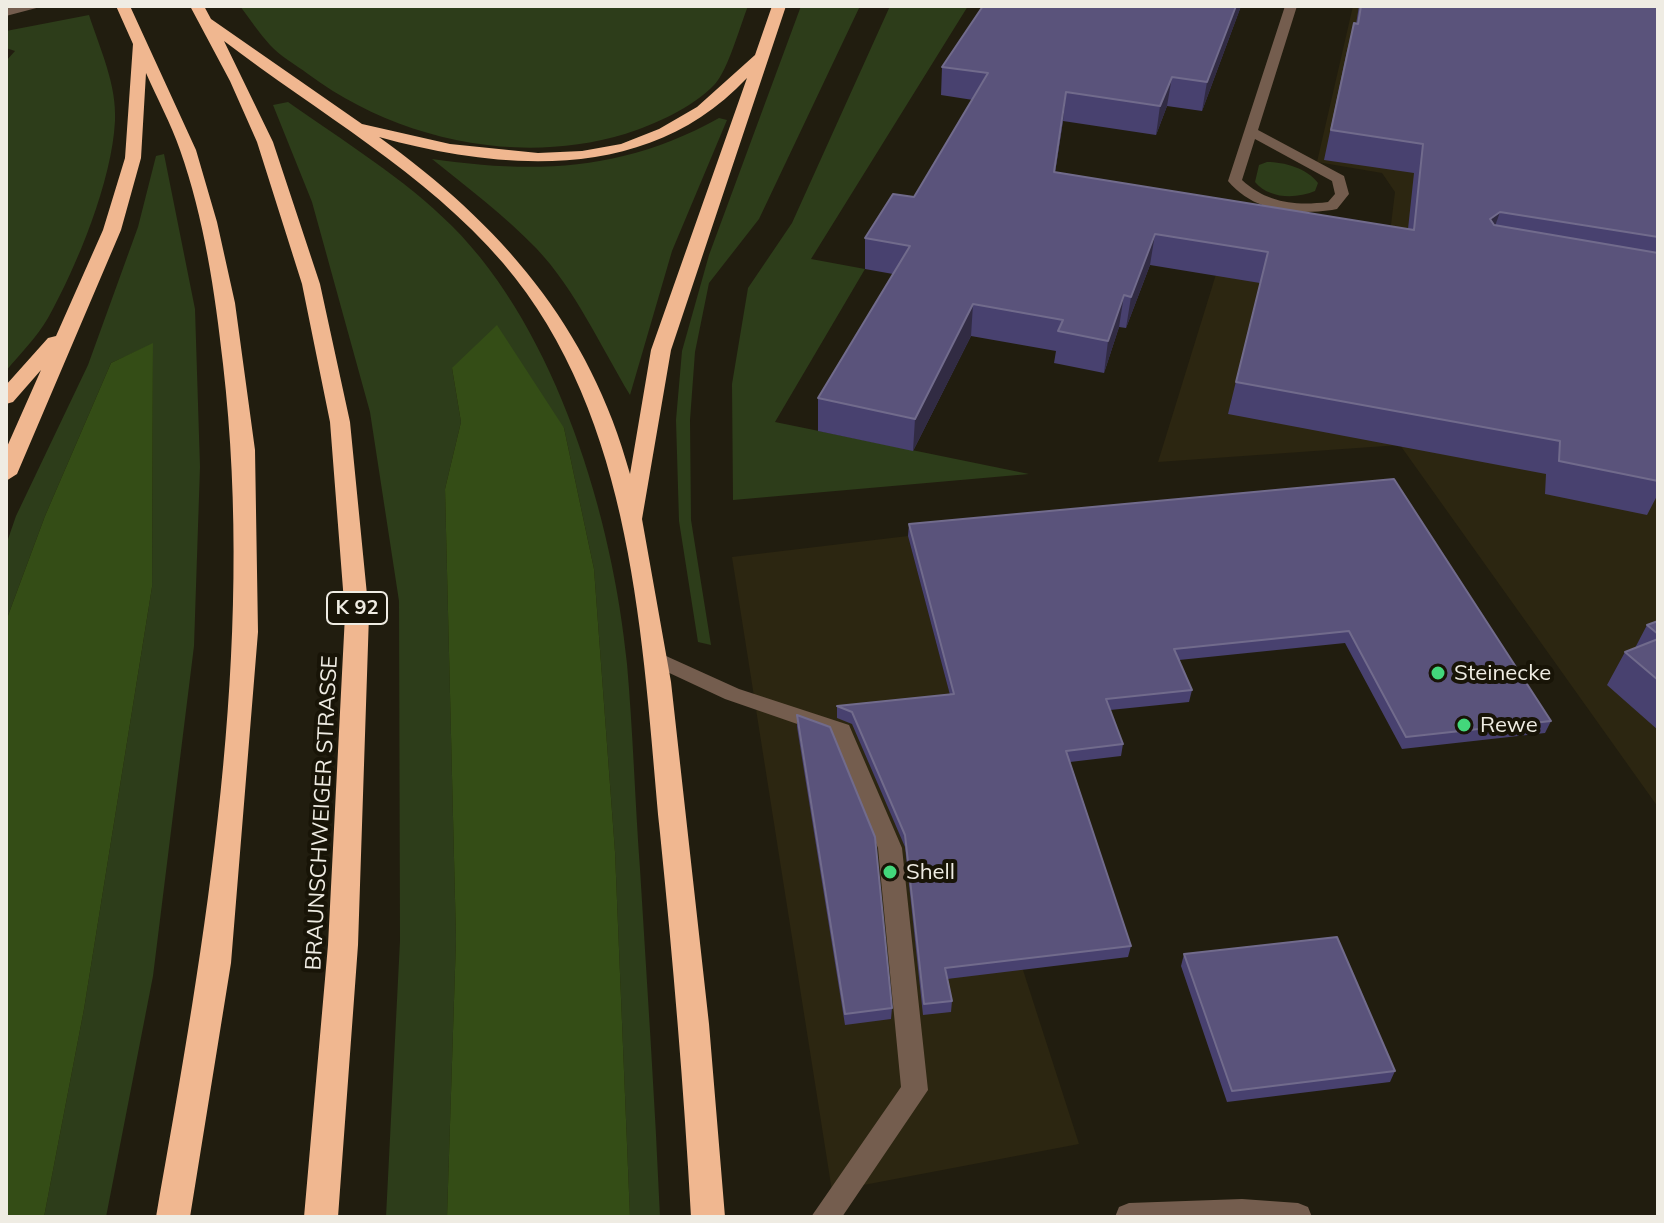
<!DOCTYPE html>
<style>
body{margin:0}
#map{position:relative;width:1664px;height:1223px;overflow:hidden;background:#211d0f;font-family:Mulish,sans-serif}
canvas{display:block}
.frame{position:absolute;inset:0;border:8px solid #efece3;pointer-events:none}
</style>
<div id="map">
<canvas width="1664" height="1223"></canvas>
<div class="frame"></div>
</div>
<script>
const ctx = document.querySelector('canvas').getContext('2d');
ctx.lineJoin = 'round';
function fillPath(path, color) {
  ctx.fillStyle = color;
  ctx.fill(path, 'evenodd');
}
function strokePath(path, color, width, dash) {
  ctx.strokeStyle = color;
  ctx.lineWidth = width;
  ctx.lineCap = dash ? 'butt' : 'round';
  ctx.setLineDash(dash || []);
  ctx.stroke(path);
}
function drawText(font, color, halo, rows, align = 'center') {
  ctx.font = font + ' Mulish,sans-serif';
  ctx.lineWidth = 8;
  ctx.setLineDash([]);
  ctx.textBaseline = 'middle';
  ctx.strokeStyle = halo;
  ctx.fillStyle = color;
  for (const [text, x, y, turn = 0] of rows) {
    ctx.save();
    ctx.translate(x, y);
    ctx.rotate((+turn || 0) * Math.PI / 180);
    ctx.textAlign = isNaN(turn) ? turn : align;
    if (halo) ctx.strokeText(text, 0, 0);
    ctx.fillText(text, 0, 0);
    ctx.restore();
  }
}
fillPath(new Path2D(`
 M1353,6H1544L1658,20V807L1400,445L1158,462L1234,216L1389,241L1395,192L1382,173L1317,162Z
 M908,536L1023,970L1079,1144L832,1191L732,557Z`), '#2c2611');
fillPath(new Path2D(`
 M240,6H748C740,26 728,70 715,84C692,108 656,124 625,134C518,166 397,140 308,74C296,65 280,56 270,45C259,33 250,19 240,6Z
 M801,6H860L759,219L709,283L695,352L690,420L691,520L711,645L698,642L679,521L676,420L682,351L709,255Z
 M890,6H968L811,259L865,269L775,422L1029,474L733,500L732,384L748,288L792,223Z
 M89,15C100,49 117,85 115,121C112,181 77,266 48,318C37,337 20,354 6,371V61L15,51L6,48V31Z
 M288,102C343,141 404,178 452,226C557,331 613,519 627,664C633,732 635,801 640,869C647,985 655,1101 660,1217H630L615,852L594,569L564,428L452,368L461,422L445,489L456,939L447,1217H386L400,941L399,601L370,412L312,202L273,105Z
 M719,118L727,120L672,251L630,395C601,347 575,289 536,248C504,215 468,188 432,159C537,174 624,171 719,118Z
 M164,154L195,309L200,467L194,646L153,976L106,1217H44L84,1009L152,587L153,344L111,363L45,516L6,621V545L16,516L88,365L138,227L156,156Z
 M1267,162C1284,162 1307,168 1318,183L1315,191C1296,199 1269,199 1255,182L1259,165Z`), '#2d3d1a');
fillPath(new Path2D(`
 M497,325L564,428L594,569L615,852L630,1217H447L456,939L445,489L461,422L452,368Z
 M153,343L152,587L84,1009L44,1217H6V621L45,516L111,363Z`), '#344d16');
fillPath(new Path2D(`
 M19,6H44L6,16V8Z
 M1285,6H1297L1258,130L1344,176L1349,194L1337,209L1332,210C1294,215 1254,212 1228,181ZM1255,139L1332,181L1335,194L1328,202C1295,206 1267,203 1242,180Z
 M655,651L739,689L849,725L902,848L928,1090L842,1217H811L901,1087L878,848L832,736L725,699L648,663L645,658L648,653Z
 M1242,1199L1298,1203L1308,1207L1312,1217H1115L1119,1207L1129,1203Z`), '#745d4e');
fillPath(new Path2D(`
 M116,6H130L196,150L217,222L235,303L255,450L258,632L231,963L190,1217H156C206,937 256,649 223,364C215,292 204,218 180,150C171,124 157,98 146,73L141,158L121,230L17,474L6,481V449L41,370L13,402L6,404V385L48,338L56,336L103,230L125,158L133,44Z
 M190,6H204L211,19L362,124L450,144L538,153L582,151L621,144L659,129L697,107L755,55L772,6H786L671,350L642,519L671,682L709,1024L725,1217H691C684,1089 673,961 660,833C642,641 635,418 503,263C425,172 318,113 224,41L273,142L320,284L350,422L369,615L358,945L338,1217H304L328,945L345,615L330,422L302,284L257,142L230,81ZM747,78L651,350L630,474C590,326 500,224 379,137C506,172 650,182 747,78Z`), '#f0b790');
fillPath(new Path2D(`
 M983,6H1241L1202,111L1167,106L1156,135L1063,121L1055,173L1408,229L1414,173L1324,160L1347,51L1354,23L1356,24L1359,6H1658V494L1647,515L1545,494L1546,474L1228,414L1260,283L1150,265L1126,328L1119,327L1104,373L1054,363L1056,351L971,336L913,451L818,431V398L893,274L865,269V238L914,197L973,100L941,95L942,67Z
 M1394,479L1551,721L1545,733L1402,749L1345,643L1179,660L1192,690L1189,702L1110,710L1123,744L1121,756L1070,762L1131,946L1128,957L947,979L952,1001L951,1012L923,1015L905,847L852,724L837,718V706L950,695L908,536L909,524Z
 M1658,621V730L1607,685L1625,652L1635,648L1647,625Z
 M797,715L892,1008L891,1019L845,1025L797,727Z
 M1184,954L1395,1071L1390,1082L1227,1102L1181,966Z`), '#48416f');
fillPath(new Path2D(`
 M1236,6H1241L1202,111L1207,82Z
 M1172,77L1167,106L1156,135L1160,106Z
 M1066,92L1063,121L1050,203L1054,172Z
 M1500,212L1489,243L1490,219Z
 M1155,234L1150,265L1126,328L1131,297Z
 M1124,295L1119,327L1104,373L1108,341Z
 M973,304L971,336L913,451L915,419Z`), '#312b43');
const building = new Path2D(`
 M983,6H1236L1207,82L1172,77L1160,106L1066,92L1054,172L1414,230L1423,144L1331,130L1354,23L1358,24L1361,6H1658V237L1500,212L1490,219L1494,225L1658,253V481L1559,461L1560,441L1236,382L1268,252L1155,234L1131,297L1124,295L1108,341L1058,331L1063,320L973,304L915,419L818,398L910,246L865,238L893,194L914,197L988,73L942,67Z
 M1394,479L1551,721L1406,737L1349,631L1174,649L1192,690L1106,699L1123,744L1066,751L1131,946L945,968L952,1001L924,1004L905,835L852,712L837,706L954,694L909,524Z
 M1658,621V634L1647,625Z
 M1658,639V680L1625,652Z
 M797,715L830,727L875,837L892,1008L845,1014Z
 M1337,937L1395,1071L1232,1091L1184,954Z`);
fillPath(building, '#5a537b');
strokePath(building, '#716b8c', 2);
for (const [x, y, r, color] of [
 [1438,673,8,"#43d77b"],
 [1464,725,8,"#43d77b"],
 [890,872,8,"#43d77b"]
]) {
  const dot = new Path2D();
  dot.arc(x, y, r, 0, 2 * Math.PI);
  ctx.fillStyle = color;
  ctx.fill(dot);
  strokePath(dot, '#181407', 3);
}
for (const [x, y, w] of [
 [357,608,60]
]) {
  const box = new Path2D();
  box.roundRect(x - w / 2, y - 16, w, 32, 6);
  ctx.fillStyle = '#181407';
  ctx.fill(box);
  strokePath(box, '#efece3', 2);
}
drawText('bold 20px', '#efece3', null, [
 ["K 92",357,608]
]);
drawText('22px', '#efece3', '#181407', [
 ["Steinecke",1454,673],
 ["Rewe",1480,725],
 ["Shell",906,872]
], 'left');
drawText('22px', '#efece3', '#181407', [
 ["BRAUNSCHWEIGER STRASSE",322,813,-87]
]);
</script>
